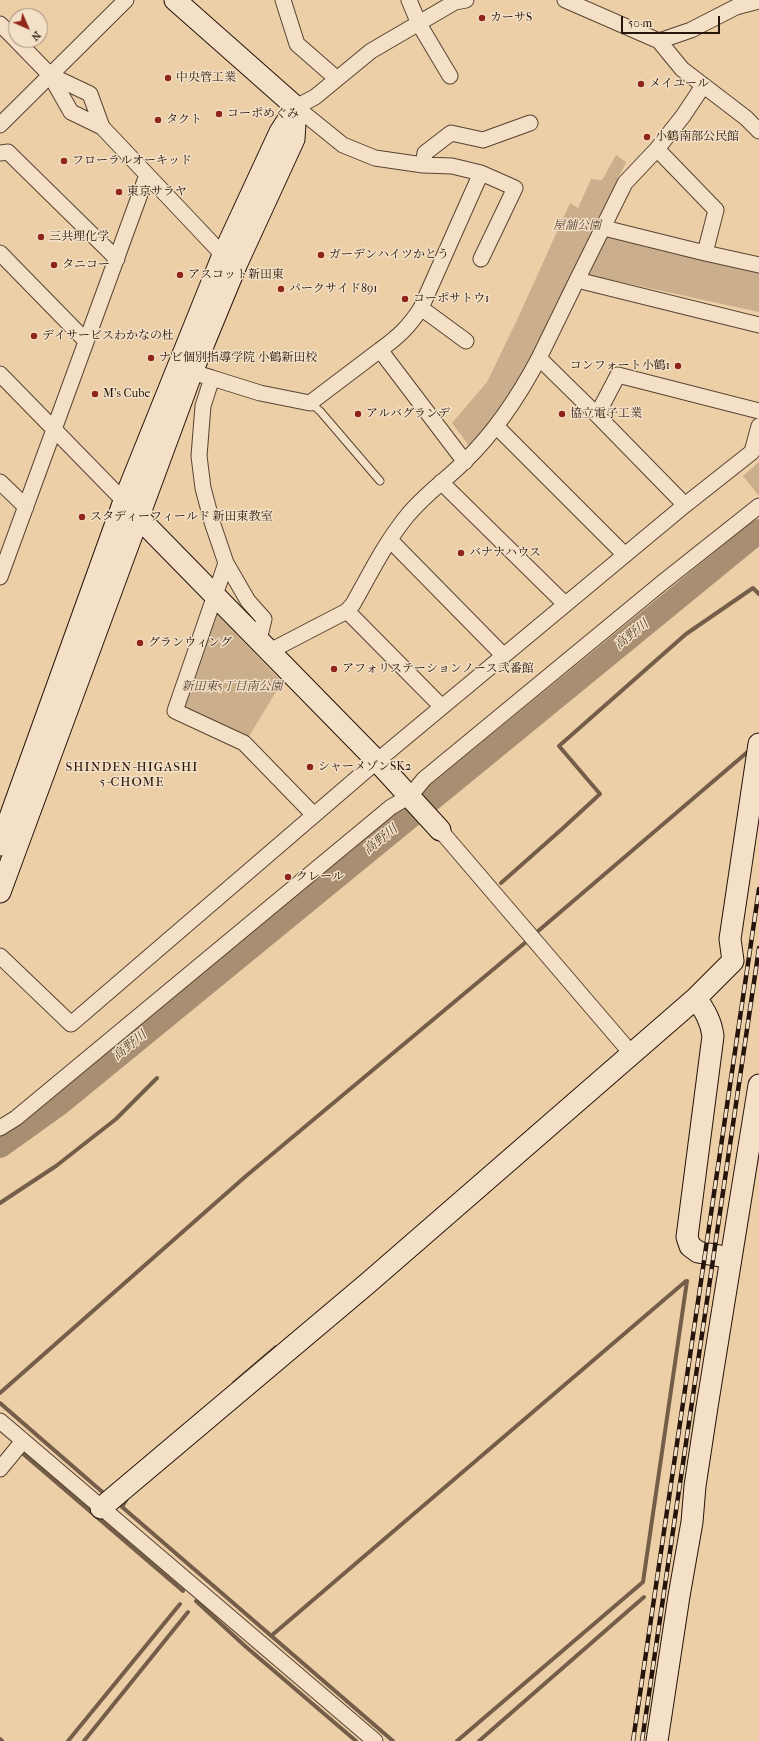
<!DOCTYPE html>
<meta charset="utf-8">
<style>
body{margin:0}
#map{position:relative;width:759px;height:1741px;overflow:hidden;background:#edcfa7;font-family:"IM FELL French Canon",serif}
canvas{display:block}
.north{position:absolute;left:8px;top:8px;width:40px;height:40px;box-sizing:border-box;background:#f3e0c6;border:1px solid #a18e7b;border-radius:50%;rotate:135deg;font-size:11px;font-weight:700;line-height:16px;text-align:center;color:#25140b}
.north::after{content:'';display:block;margin:auto;width:14px;height:18px;background:#8f2418;clip-path:polygon(50% 0,100% 100%,50% 72%,0 100%)}
.scale{position:absolute;left:621px;top:16px;width:99px;height:18px;box-sizing:border-box;border:2px solid #25140b;border-top:0;padding-left:5px;font-size:12px;line-height:14px;white-space:nowrap;color:#25140b;-webkit-text-stroke:3px #f3e0c6;paint-order:stroke}
</style>
<div id="map">
<canvas width="759" height="1741"></canvas>
<div class="north">N</div>
<div class="scale">50 m</div>
</div>
<script>
const ctx = document.querySelector('canvas').getContext('2d');
ctx.lineJoin = 'round';
function fillPath(path, color) {
  ctx.fillStyle = color;
  ctx.fill(path, 'evenodd');
}
function strokePath(path, color, width, dash) {
  ctx.strokeStyle = color;
  ctx.lineWidth = width;
  ctx.lineCap = dash ? 'butt' : 'round';
  ctx.setLineDash(dash || []);
  ctx.stroke(path);
}
function drawText(font, color, halo, rows, align = 'center') {
  ctx.font = font + ' "IM FELL French Canon","Noto Serif JP",serif';
  ctx.lineWidth = 3;
  ctx.setLineDash([]);
  ctx.textBaseline = 'middle';
  ctx.strokeStyle = halo;
  ctx.fillStyle = color;
  for (const [text, x, y, turn = 0] of rows) {
    ctx.save();
    ctx.translate(x, y);
    ctx.rotate((+turn || 0) * Math.PI / 180);
    ctx.textAlign = isNaN(turn) ? turn : align;
    if (halo) ctx.strokeText(text, 0, 0);
    ctx.fillText(text, 0, 0);
    ctx.restore();
  }
}
fillPath(new Path2D(`
 M616,155L626,162L534,354L496,416L470,447L452,423L487,382L517,320L570,203L578,208L591,179L602,180Z
 M606,235L759,271V312L589,275Z
 M759,462V496L743,476Z
 M217,614L282,682L248,738L183,709Z`), '#cbaf8c');
strokePath(new Path2D(`
 M501,883L562,829L600,794L559,746L686,634L753,588L759,594
 M537,932L751,749
 M0,1203L56,1166L116,1119L157,1078
 M234,1383L276,1347
 M0,1393L246,1176L526,942
 M0,1403L107,1496
 M21,1452L183,1591
 M121,1506L393,1741
 M122,1507L128,1497
 M196,1601L245,1646L356,1741
 M271,1636L686,1281
 M0,1739L2,1741
 M68,1741L180,1604
 M84,1741L188,1612
 M457,1741L643,1582L687,1281
 M479,1741L644,1597`), '#745e49', 4);
strokePath(new Path2D(`
 M0,1146L60,1103L759,531`), '#a98f72', 24);
const lane = new Path2D(`
 M310,403L320,411L380,481`);
const street = new Path2D(`
 M283,0L297,44L337,79
 M409,0L419,24L450,76
 M466,0L455,2L371,51L315,97L296,107L343,145L375,158L423,165L452,166L481,173L515,188L481,259
 M565,0L659,41L682,69L746,118L759,131
 M0,24L16,40
 M16,40L50,75L71,112L102,127L223,255
 M659,41L691,30L736,7L759,1
 M50,75L90,94L102,127
 M0,125L126,0
 M657,149L716,210L705,253L759,265
 M0,153L8,152L117,259
 M423,165L425,153L451,133L483,140L530,123
 M604,228L705,253
 M0,253L86,341
 M577,280L625,183L657,149L683,116L703,86
 M421,308L466,341
 M759,325L577,280L539,358L597,415L685,505L752,452L759,426
 M192,372L212,378L203,406L199,456L203,488L212,522L226,563L248,601L264,619L259,640
 M0,374L124,501
 M212,378L260,393L310,403L380,350
 M597,415L618,375L759,411
 M496,426L625,555
 M465,462L380,350C398,337 409,327 421,308L481,173
 M0,482L26,507
 M441,482L565,604
 M390,540L504,656
 M226,563L175,711L244,743L314,815
 M0,577L147,175
 M347,611L442,707
 M270,651L347,611L353,604C370,574 385,543 407,516C424,495 446,480 465,461C496,431 519,396 539,358
 M440,830L631,1053
 M0,956L71,1024L377,761L685,505
 M0,1128L16,1118L391,807L410,796L424,779L663,582L759,506
 M0,1421L375,1741
 M0,1469L23,1441`);
const secondary = new Path2D(`
 M175,0L296,107
 M138,517L377,761L440,830
 M0,845L124,501L223,255L280,132L295,109
 M0,892L192,372L237,263L294,139L296,107
 M696,998L733,961L730,939L759,744
 M101,1508L368,1283L696,998C705,1011 711,1021 713,1036L687,1237L690,1246L698,1252L731,1258
 M657,1741L679,1596L692,1522L695,1486L707,1407L759,1085`);
strokePath(lane, '#574332', 9);
strokePath(street, '#574332', 17);
strokePath(secondary, '#25140b', 23);
strokePath(lane, '#f3e0c6', 7);
strokePath(street, '#f3e0c6', 15);
strokePath(secondary, '#f3e0c6', 21);
const rail = new Path2D(`
 M633,1741L759,889
 M642,1741L759,948`);
strokePath(rail, '#25140b', 4.5);
strokePath(rail, '#f3e0c6', 3, [9]);
for (const [x, y, r, color] of [
 [482,18,4,"#8f2418"],
 [168,78,4,"#8f2418"],
 [641,84,4,"#8f2418"],
 [219,114,4,"#8f2418"],
 [158,120,4,"#8f2418"],
 [647,137,4,"#8f2418"],
 [64,161,4,"#8f2418"],
 [119,192,4,"#8f2418"],
 [41,237,4,"#8f2418"],
 [321,255,4,"#8f2418"],
 [54,265,4,"#8f2418"],
 [180,275,4,"#8f2418"],
 [281,289,4,"#8f2418"],
 [405,299,4,"#8f2418"],
 [34,336,4,"#8f2418"],
 [151,358,4,"#8f2418"],
 [678,366,4,"#8f2418"],
 [95,394,4,"#8f2418"],
 [358,414,4,"#8f2418"],
 [562,414,4,"#8f2418"],
 [82,517,4,"#8f2418"],
 [461,553,4,"#8f2418"],
 [140,643,4,"#8f2418"],
 [334,669,4,"#8f2418"],
 [310,767,4,"#8f2418"],
 [288,877,4,"#8f2418"]
]) {
  const dot = new Path2D();
  dot.arc(x, y, r, 0, 2 * Math.PI);
  ctx.fillStyle = color;
  ctx.fill(dot);
  strokePath(dot, '#f3e0c6', 1.5);
}
drawText('12px', '#25140b', '#f3e0c6', [
 ["カーサS",490,18],
 ["中央管工業",176,78],
 ["メイユール",649,84],
 ["コーポめぐみ",227,114],
 ["タクト",166,120],
 ["小鶴南部公民館",655,137],
 ["フローラルオーキッド",72,161],
 ["東京サラヤ",127,192],
 ["三共理化学",49,237],
 ["ガーデンハイツかとう",329,255],
 ["タニコー",62,265],
 ["アスコット新田東",188,275],
 ["パークサイド891",289,289],
 ["コーポサトウ1",413,299],
 ["デイサービスわかなの杜",42,336],
 ["ナビ個別指導学院 小鶴新田校",159,358],
 ["コンフォート小鶴1",670,366,"right"],
 ["M's Cube",103,394],
 ["アルバグランデ",366,414],
 ["協立電子工業",570,414],
 ["スタディーフィールド 新田東教室",90,517],
 ["バナナハウス",469,553],
 ["グランウィング",148,643],
 ["アフォリステーションノース弐番館",342,669],
 ["シャーメゾンSK2",318,767],
 ["クレール",296,877]
], 'left');
drawText('italic 12px', '#574232', '#f3e0c6', [
 ["屋舗公園",577,226],
 ["新田東5丁目南公園",232,687]
]);
drawText('italic 13px', '#5a4534', '#f3e0c6', [
 ["高野川",632,635,-39],
 ["高野川",381,840,-39],
 ["高野川",130,1046,-39]
]);
ctx.letterSpacing = '1px';
drawText('13px', '#25140b', '#f3e0c6', [
 ["SHINDEN-HIGASHI",132,768],
 ["5-CHOME",132,783]
]);
ctx.letterSpacing = '0px';
</script>
